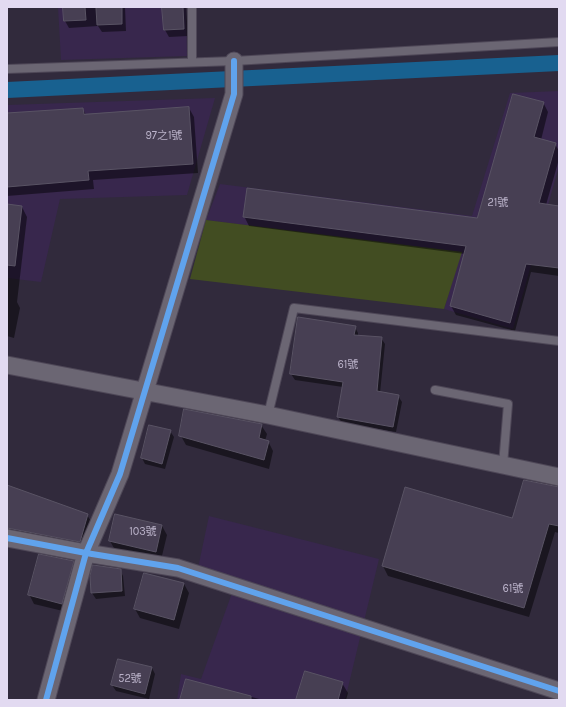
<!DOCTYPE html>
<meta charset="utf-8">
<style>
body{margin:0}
#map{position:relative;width:566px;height:707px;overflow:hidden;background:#312a3c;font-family:Karla,sans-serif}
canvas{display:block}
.frame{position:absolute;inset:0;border:8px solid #e2daf1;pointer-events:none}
</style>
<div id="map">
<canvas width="566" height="707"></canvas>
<div class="frame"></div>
</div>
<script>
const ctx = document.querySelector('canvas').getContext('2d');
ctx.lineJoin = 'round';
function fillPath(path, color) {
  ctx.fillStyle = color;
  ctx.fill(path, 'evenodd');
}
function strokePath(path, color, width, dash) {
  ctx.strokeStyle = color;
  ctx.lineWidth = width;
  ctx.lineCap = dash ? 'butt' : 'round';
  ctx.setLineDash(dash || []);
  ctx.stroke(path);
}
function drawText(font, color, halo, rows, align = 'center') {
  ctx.font = font + ' Karla,"Noto Sans TC",sans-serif';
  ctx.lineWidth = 4;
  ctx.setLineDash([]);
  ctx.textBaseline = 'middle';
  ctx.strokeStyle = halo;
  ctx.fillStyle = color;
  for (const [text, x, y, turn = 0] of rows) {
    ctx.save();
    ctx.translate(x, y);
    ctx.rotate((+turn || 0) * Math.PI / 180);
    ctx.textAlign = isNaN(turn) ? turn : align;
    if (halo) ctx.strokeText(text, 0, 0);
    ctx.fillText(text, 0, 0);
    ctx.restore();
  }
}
fillPath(new Path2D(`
 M58,7H186L187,56L61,60Z
 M559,91V166L513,329L444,309L461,252L206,220L220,184L472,216L510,93Z
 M215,98L187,195L60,199L41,282L7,278V105Z
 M209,516L379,559L345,700H177L181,674L201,679L232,593L195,582Z`), '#38274d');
fillPath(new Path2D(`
 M206,220L462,252L444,309L190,279Z`), '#424d22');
fillPath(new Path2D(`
 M64,7H125L126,31L102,32L98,26L69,28L65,21Z
 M163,7H186L188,36L169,37L165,30Z
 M543,102L548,112L541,140L555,144L559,151V159L546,205L559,207V276L531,272L515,331L456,315L451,306L465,254L249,226L244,216L477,219Z
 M189,108L194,117L198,173L93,180L94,189L7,196V114L83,109L86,115Z
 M7,205L22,207L27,217L17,302L20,308L14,338L7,336Z
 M355,327L358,333V336L381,338L385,344L380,393L398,396L402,402L396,432L342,423L338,417L343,387L295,380L291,374Z
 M261,425L267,434L265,441H268L273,451L269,469L186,445L181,436Z
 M150,426L170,431L174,437L165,469L145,464L142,458Z
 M7,486L87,515L91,521L83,547L7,532Z
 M559,487V533L555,532L529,617L388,576L383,566L406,488L513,519Z
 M115,516L162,526L167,535L161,560L115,550L110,541Z
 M73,562L78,571L67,612L34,604L29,594Z
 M120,570L123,576L125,596L96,599L92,593Z
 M184,584L189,593L179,629L140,618L135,609Z
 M152,668L155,674L149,699L116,691L112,685Z
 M187,680L263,700H181Z
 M342,683L348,693L346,700H298Z`), '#0007');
strokePath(new Path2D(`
 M7,90L559,63`), '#186190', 16);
const building = new Path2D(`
 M63,7H85L86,20L64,21Z
 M122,7V24L97,25L96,8Z
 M162,7H183L184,29L164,30Z
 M513,94L544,102L534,137L556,143L539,203L559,206V268L526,264L510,323L450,306L466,246L243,217L247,188L477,218Z
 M189,107L193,164L88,171L89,180L7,187V113L83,108L84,114Z
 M7,204L22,206L15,266L7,265Z
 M298,317L356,326L354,335L382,337L377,391L399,395L393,427L337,417L343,382L290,374Z
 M184,409L262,424L259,438L269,441L264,460L179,436Z
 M149,425L171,430L162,464L141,458Z
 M524,480L559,487V526L549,524L524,608L382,566L405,487L512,518Z
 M7,485L88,514L80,542L7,528Z
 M115,514L162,525L156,552L109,541Z
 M39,554L74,561L62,604L28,595Z
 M93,565L121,569L122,591L91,593L90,576Z
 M144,573L184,583L174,620L134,609Z
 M118,659L152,667L145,694L111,685Z
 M305,671L343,682L338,700H296Z
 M186,679L251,696V700H180Z`);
fillPath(building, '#473f53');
strokePath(building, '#595364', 1);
const lane = new Path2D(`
 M192,62V7
 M7,69L234,61L559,42
 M435,390L508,404L503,465
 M268,415L294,308L559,341`);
const street = new Path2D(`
 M7,365L268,415L559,477
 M7,538L86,553L178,568L559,691
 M46,700L86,553L120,474L234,94V61`);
strokePath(lane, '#4e4757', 10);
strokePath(street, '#4e4757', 19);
strokePath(lane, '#6b6673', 8);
strokePath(street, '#6b6673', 17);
strokePath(new Path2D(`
 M7,538L86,553L178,568L559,691
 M46,700L86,553L120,474L234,94V61`), '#60a3ed', 6);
drawText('11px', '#bbb3ca', null, [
 ["97之1號",164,136],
 ["21號",498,203],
 ["61號",348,365],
 ["103號",143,532],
 ["61號",513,589],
 ["52號",130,679]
]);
</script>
